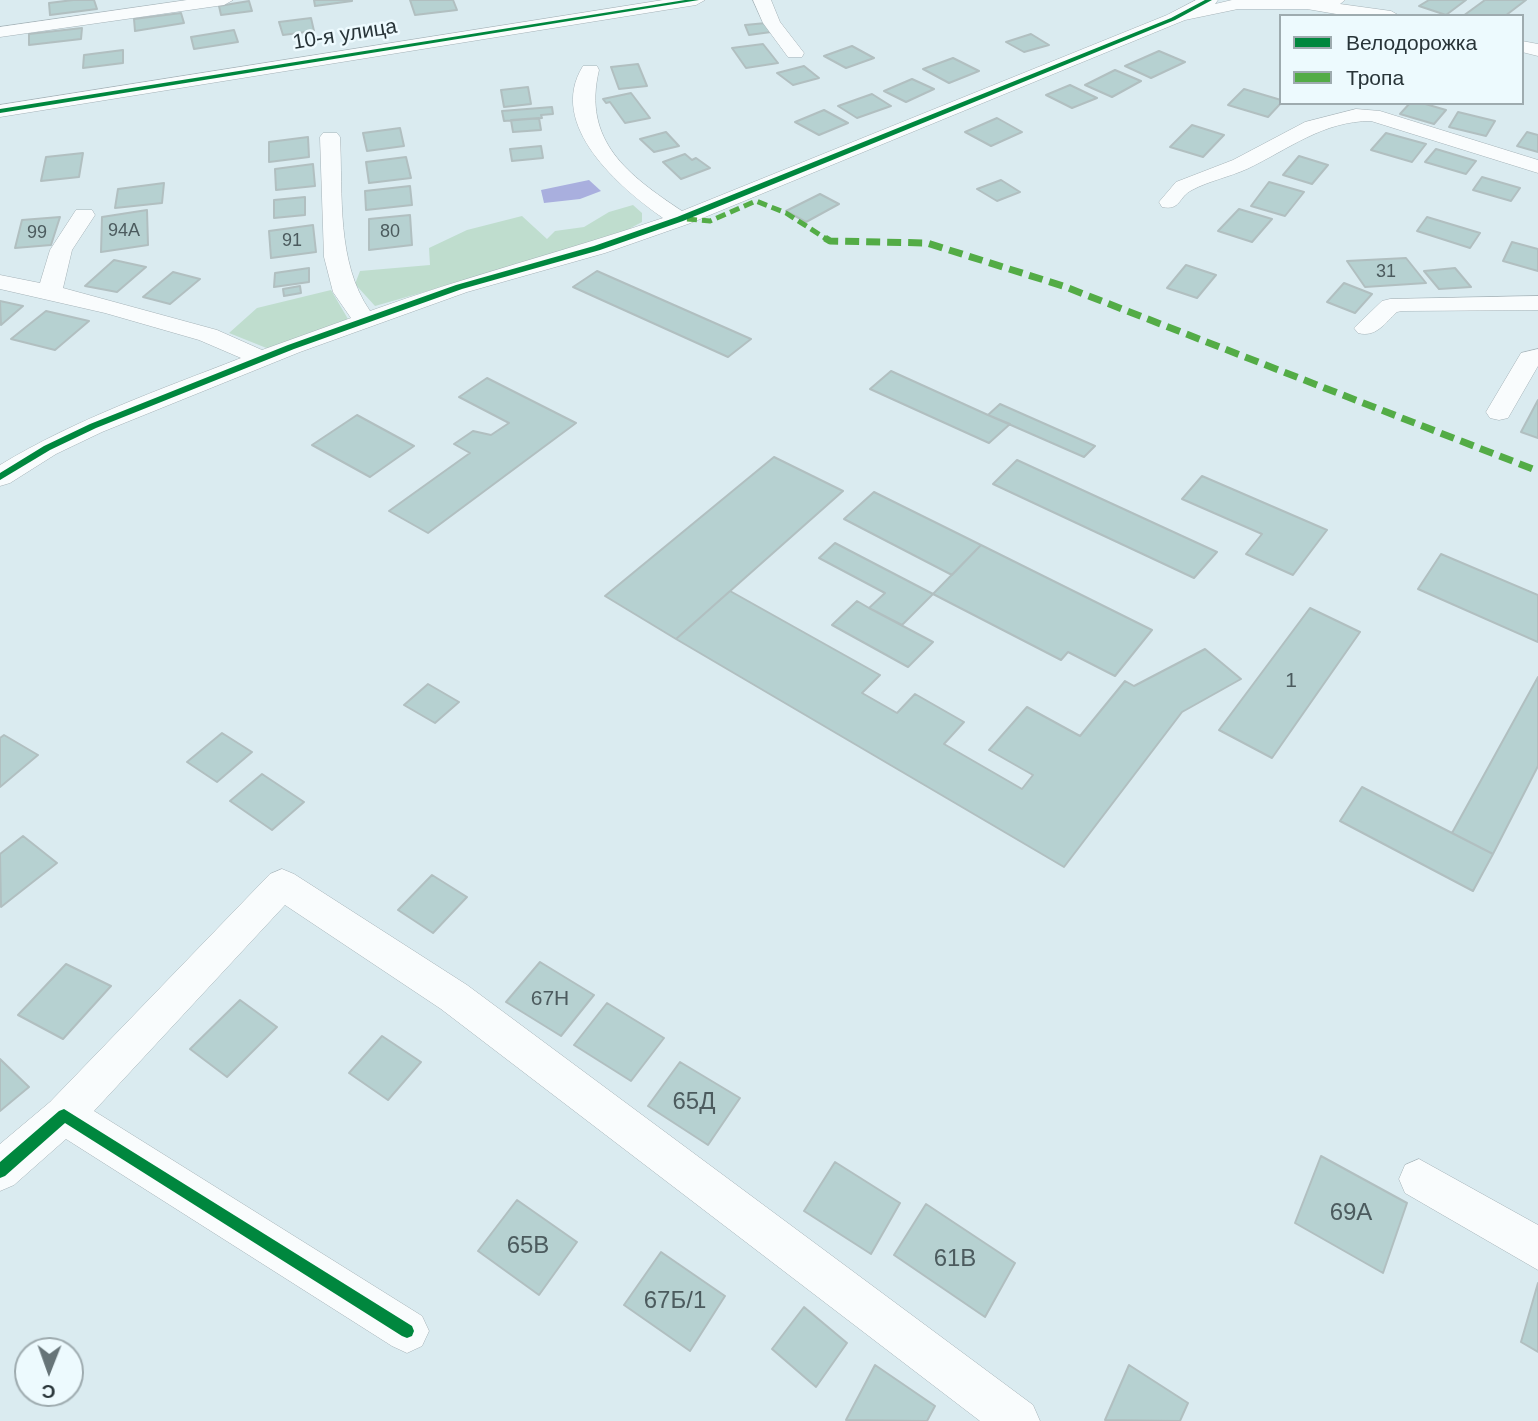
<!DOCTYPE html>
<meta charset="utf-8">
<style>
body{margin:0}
#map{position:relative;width:1538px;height:1421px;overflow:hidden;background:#daebf0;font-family:Helvetica,sans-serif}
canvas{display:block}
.legend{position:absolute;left:1279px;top:14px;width:245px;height:91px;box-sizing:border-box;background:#edfafe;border:2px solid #9eabaf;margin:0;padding:9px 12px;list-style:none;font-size:21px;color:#283438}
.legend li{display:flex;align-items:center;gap:14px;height:35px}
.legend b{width:35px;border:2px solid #9eabaf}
.north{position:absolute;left:14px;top:1337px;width:70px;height:70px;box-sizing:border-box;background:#edfafe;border:2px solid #9eabaf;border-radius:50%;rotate:181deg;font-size:19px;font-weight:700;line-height:28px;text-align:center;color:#283438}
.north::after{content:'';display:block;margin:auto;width:24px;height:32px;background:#667478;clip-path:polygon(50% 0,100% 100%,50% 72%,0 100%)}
</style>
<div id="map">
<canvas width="1538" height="1421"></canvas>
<ul class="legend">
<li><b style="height:9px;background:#00873e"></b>Велодорожка</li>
<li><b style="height:9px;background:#53ac46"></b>Тропа</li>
</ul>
<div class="north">С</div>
</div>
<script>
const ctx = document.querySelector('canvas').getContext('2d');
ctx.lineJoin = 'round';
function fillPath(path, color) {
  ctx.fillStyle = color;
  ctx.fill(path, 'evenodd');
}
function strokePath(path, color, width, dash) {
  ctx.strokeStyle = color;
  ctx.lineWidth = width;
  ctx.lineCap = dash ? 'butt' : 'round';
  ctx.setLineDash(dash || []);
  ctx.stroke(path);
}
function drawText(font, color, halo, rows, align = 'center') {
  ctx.font = font + ' Helvetica,sans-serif';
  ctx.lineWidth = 5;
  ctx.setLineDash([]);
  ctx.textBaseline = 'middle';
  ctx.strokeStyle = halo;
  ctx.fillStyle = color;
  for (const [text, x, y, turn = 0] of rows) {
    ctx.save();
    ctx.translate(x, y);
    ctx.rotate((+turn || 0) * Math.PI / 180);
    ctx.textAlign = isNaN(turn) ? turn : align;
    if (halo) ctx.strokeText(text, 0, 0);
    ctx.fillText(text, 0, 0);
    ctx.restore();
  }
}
fillPath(new Path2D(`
 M633,205L642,213V222L610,239L375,306L355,284L360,271L430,265L429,248L467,230L522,216L547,239L555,231L584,227L609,212Z
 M331,290L348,319L269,349L229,333L257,308Z`), '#bfddce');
fillPath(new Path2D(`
 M589,180L601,191L580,199L544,203L541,190Z`), '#a9afde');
const building = new Path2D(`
 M73,0H94L97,9L50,15L49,3Z
 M314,0H352V1L315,6Z
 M410,0H453L457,10L415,15Z
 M1429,0H1466L1446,15L1419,6Z
 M1485,0H1526L1505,16H1463Z
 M249,1L252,11L221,15L219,6Z
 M181,13L184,23L135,31L134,19Z
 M311,18L314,31L283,35L279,22Z
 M766,23L771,32L749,35L745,25Z
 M82,28L81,39L29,45V34Z
 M234,30L238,42L194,49L191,37Z
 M1031,34L1049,45L1024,52L1006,42Z
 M763,44L778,63L746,68L732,48Z
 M852,46L874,58L846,68L824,56Z
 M123,50V63L83,68L84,55Z
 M1159,51L1185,62L1151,78L1125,66Z
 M953,58L979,71L949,83L923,69Z
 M638,64L647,86L619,89L611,67Z
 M804,66L819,78L793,85L777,73Z
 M1115,70L1141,81L1112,97L1085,85Z
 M912,79L934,89L906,102L884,91Z
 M1070,85L1097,98L1072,108L1046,95Z
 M528,87L531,104L504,107L501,90Z
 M1244,89L1281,100V103L1268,117L1228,105Z
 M631,93L650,118L625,123L610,102L606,103L603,99Z
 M872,94L891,106L857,118L838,106Z
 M1410,103H1422L1446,110L1434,124L1400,114Z
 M552,107L553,114L541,115L542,118L504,121L502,111Z
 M824,110L848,123L819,135L795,122Z
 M1458,112L1495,121L1486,136L1449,127Z
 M539,118L541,130L513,132L511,120Z
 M997,118L1022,132L991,146L965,132Z
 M1192,125L1224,135L1203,157L1170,147Z
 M400,128L404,146L367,151L363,133Z
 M666,132L679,146L654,152L640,139Z
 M1527,132L1538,135V152L1517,146Z
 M1386,133L1426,144L1412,162L1371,150Z
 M308,137L309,157L269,162V142Z
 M541,146L543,158L512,161L510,149Z
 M1436,149L1476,161L1466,174L1425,162Z
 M83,153L79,177L41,181L46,157Z
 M685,154L692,160L696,158L710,168L681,179L663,162Z
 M1299,156L1328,165L1312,184L1283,175Z
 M406,157L411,178L369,183L366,162Z
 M313,164L315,186L276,190L275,169Z
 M1482,177L1520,188L1511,201L1473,190Z
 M1001,180L1020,192L997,201L977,189Z
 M1269,182L1304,192L1285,216L1251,206Z
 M164,183L162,203L115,208L118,189Z
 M410,186L412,205L366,210L365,191Z
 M820,194L839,204L806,222L786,211Z
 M305,197V215L274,218V200Z
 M1239,209L1272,219L1252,242L1218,231Z
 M147,210L148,245L101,252L102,217Z
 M410,215L412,245L369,250V219Z
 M60,217L51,245L15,248L22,220Z
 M1427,217L1480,233L1470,248L1417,231Z
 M313,225L316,252L271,258L269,231Z
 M1512,242L1538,249V271L1503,261Z
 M1406,258L1426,283L1365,287L1347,261Z
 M114,260L146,267L117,292L85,286Z
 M1186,265L1216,275L1197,298L1167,288Z
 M309,268V282L274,287L275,273Z
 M1455,268L1471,287L1439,289L1424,271Z
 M597,271L751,339L728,357L573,287Z
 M173,272L200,279L170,304L143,297Z
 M1344,283L1372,294L1355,313L1327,302Z
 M300,286L301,293L284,296L283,289Z
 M0,301L23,306L1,325Z
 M46,311L89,321L55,350L11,339Z
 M891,371L988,415L1010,424L989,443L870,389Z
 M487,378L576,423L428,533L389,511L470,453L454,444L473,431L491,435L509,423L459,397Z
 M1538,400V438L1521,432Z
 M1000,404L1095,446L1084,457L988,415Z
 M357,415L414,446L370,477L312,445Z
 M774,457L843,491L676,639L605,596Z
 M1017,460L1217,552L1194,578L993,484Z
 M1202,476L1327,530L1293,575L1246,554L1262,534L1182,499Z
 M874,492L981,545L952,575L844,519Z
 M835,543L933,594L902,625L869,608L885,593L819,558Z
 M981,545L1152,630L1115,676L1068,652L1061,660L933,594Z
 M1441,554L1538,595V642L1418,589Z
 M730,591L880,675L862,693L897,713L915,694L964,722L944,744L1022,789L1033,775L989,750L1027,707L1080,736L1125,681L1134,686L1205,649L1241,679L1182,712L1064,867L676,639Z
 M857,601L869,608L933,642L908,667L832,625Z
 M1310,608L1360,632L1272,758L1219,730Z
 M1538,677V766L1493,854L1452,833Z
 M428,684L459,702L435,723L404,705Z
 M222,733L252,752L217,782L187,762Z
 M4,735L38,755L0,787V738Z
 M262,774L304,802L272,830L230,801Z
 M1362,787L1493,854L1473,891L1340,821Z
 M23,836L57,863L1,907L0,854Z
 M432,875L467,897L433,933L398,910Z
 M540,962L594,995L561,1036L506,1002Z
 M66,964L111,986L63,1039L18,1015Z
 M240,1000L277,1027L227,1077L190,1049Z
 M607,1003L664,1038L631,1081L574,1045Z
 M382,1036L421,1062L388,1100L349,1073Z
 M0,1059L29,1087L0,1111Z
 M680,1062L740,1098L708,1145L648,1106Z
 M1321,1156L1407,1203L1383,1273L1295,1223Z
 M835,1162L900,1203L871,1254L804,1211Z
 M517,1200L577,1242L539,1295L478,1251Z
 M926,1204L1015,1263L985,1317L894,1255Z
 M661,1252L725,1296L690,1351L624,1305Z
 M1538,1283V1352L1521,1342Z
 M804,1307L847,1343L816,1387L772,1349Z
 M875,1365L935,1406L927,1421L846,1420Z
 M1129,1365L1188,1403L1180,1421L1105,1420Z`);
fillPath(building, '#b6d1d1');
strokePath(building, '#b1bfc0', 2);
const minor = new Path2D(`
 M187,0H233L224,5L0,37V27Z
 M663,0H705L696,5L0,117V105Z
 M753,0H771L780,22L804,53L802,57H788L763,23Z
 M1196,0H1218L1215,4L1232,0H1345L1340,4L1391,11L1400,16H1348L1307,9H1238L1185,20L688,224L605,253L467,292L300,352L102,432L56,454L10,483L0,486V465C76,419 159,390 241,358L199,340L105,313L0,289V275L40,283L50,250L76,210H92L95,215L72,250L63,288L217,330L262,350L351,318L333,292L324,257L320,137L323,133H337L340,137C343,195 336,262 370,311C467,276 566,251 663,218C620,188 546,125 583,66H597L599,70C582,141 628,175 682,211L1167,15Z
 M1522,41L1538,44V56L1522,52Z
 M1356,109L1380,111L1538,160V173L1371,121C1323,121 1289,149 1247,169C1229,177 1209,181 1192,190C1178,197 1181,211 1162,207L1159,202L1176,182L1233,160L1305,122Z
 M1538,296V310L1402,311L1397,312C1385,323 1376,338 1358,333L1354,328L1382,301L1390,299Z
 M1538,349V366L1508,418L1499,420L1490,418L1486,412L1521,353Z
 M282,869L294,874L467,985L1033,1405L1040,1421H980L441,1009L285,905L94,1111L422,1316L429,1331L422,1346L407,1353L392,1346L66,1139L14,1185L0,1191V1144L50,1102L270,874Z
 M1419,1159L1538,1225V1270L1405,1193L1399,1179L1405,1165Z`);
strokePath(minor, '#a5b2b7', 1);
fillPath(minor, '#f9fcfd');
strokePath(new Path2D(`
 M687,219L710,221L756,201L786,213L828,240`), '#53ac46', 5, [10, 5]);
strokePath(new Path2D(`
 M825,238L830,241L927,243L1063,286L1538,471`), '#53ac46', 7, [14, 7]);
fillPath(new Path2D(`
 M685,0H699L0,113V109Z
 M1205,0H1212L1175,20L683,221L600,250L462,289L294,349L96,428L50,450L0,480V473L44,446L90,424L288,345L456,285L594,246L677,217L1171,18Z
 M64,1109L412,1326L414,1331L412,1336L407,1338L402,1336L65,1123L5,1176L0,1178V1162L59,1111Z`), '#00873e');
drawText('18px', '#4c5b5e', null, [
 ["94А",124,231],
 ["80",390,232],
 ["99",37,233],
 ["91",292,241],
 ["31",1386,272]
]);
drawText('21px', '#283438', '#edfafe', [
 ["10-я улица",345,35,-9]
]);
drawText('21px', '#4c5b5e', null, [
 ["1",1291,681],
 ["67Н",550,999]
]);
drawText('24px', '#4c5b5e', null, [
 ["65Д",694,1102],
 ["69А",1351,1213],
 ["65В",528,1246],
 ["61В",955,1259],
 ["67Б/1",675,1301]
]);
</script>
